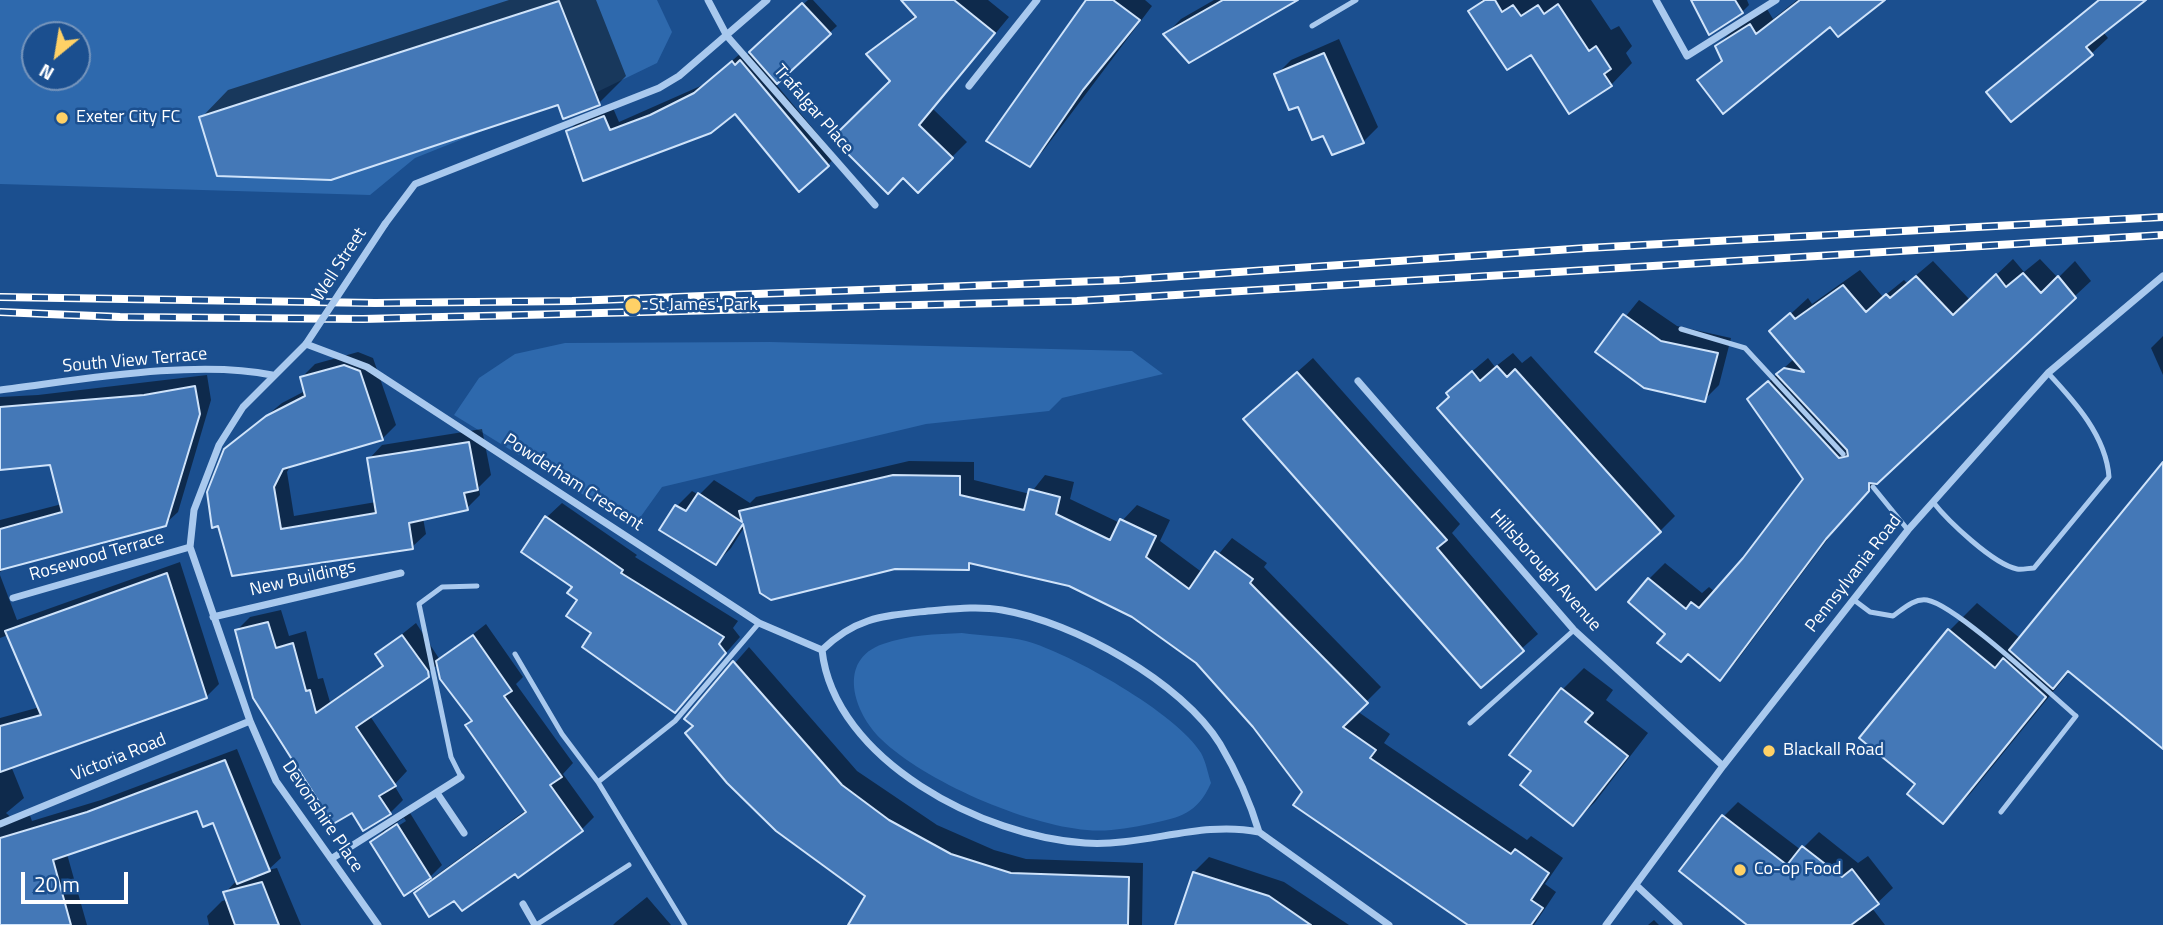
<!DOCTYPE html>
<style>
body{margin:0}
#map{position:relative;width:2163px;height:925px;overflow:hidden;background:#1b4f8f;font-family:"Titillium Web",sans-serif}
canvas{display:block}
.north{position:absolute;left:21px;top:21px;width:70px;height:70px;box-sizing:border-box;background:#1b4f8f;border:2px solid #7695bc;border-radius:50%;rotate:210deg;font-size:19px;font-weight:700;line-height:28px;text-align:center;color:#fff}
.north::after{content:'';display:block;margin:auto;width:24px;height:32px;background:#ffd166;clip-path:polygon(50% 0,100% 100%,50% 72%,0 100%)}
.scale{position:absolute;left:21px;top:872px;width:107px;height:32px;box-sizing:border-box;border:4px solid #fff;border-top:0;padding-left:9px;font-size:21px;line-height:24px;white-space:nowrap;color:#fff;-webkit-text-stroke:5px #1b4f8f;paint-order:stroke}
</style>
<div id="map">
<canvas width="2163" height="925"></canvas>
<div class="north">N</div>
<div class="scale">20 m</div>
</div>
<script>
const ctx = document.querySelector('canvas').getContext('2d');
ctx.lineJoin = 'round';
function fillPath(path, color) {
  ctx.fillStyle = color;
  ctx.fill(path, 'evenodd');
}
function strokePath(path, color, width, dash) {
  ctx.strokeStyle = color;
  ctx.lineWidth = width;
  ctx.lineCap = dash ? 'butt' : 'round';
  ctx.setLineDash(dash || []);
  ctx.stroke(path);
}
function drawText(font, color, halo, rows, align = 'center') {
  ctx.font = font + ' "Titillium Web",sans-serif';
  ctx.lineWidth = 5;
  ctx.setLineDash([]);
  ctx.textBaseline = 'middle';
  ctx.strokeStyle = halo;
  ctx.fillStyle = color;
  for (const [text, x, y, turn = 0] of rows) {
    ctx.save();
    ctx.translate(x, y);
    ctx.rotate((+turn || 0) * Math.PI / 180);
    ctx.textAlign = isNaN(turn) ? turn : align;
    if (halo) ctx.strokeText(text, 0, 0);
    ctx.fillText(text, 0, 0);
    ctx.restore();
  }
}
fillPath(new Path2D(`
 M0,0H657L672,32L657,63L595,93L500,124L415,158L370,195L0,184ZM35,35H77V77H35Z
 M770,342L1132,351L1163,374L1062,398L1049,411L926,424L662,487L634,526L454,415L479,378L515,354L565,343Z
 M962,633C982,636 1006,636 1026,641C1070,653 1178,714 1201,753C1206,762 1208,774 1211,783C1197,814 1181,817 1149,824C1129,828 1108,832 1087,830C1026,825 924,781 881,739C854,713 836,660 883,644C908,635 936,634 962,633Z`), '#2e69ad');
fillPath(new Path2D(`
 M509,0H596L626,76L599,103L201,118L228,90Z
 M808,0H813L837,26L775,83L836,156L828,165L735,111L710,131H568L577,123L613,108L619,122L705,84L741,53L745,57Z
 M903,0H988L1009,17L933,109L967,142L918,191L892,81L869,54L917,14Z
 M1089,0H1145L1152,6L1043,151L1029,164Z
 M1214,0H1288L1166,34L1181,19Z
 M1482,0H1591L1611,30L1619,26L1632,46L1626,53L1632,63L1611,85L1531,52L1470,11Z
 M1693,0H1747L1749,5L1742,12Z
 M1797,0H1882L1699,80L1723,58L1717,46L1733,30L1767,9L1773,19Z
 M2098,0H2143L2103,32L2108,38L2091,54L1989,92Z
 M1339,39L1378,127L1363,142L1324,133L1276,75L1291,60Z
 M2013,259L2024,272L2040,259L2058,278L2075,261L2091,281L1880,478L1842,520L1736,662L1720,678L1668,633L1649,579L1665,563L1702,593L1709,587L1715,592L1806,479L1750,399L1795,358L1772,331L1808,298L1812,304L1860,270L1883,297L1904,280L1907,283L1933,261L1970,300Z
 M1639,300L1677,326L1731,338L1719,385L1704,400L1597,352Z
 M2163,336V375L2151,348Z
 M358,352L373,358L396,425L382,439L291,465L287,472L294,516L376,502L369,459L382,445L482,429L491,475L479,487L480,495L467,508L423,518L426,534L412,547L233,574L225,450L282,403L305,391L302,377L315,364Z
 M1513,353L1522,363L1531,356L1675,516L1660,531L1451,397L1463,379L1488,358L1495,367Z
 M1313,358L1460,524L1452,533L1538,634L1481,685L1260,405Z
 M207,375L211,400L178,512L165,524L8,567L0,572V520L62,504L51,463L0,466V397L38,395Z
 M909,461L974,462V480L1030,494L1045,475L1074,482L1070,499L1120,523L1137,505L1170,520L1160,541L1203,573L1232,538L1267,563L1264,567L1381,687L1357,711L1390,734L1384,743L1527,840L1531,836L1563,858L1545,884L1556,892L1534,925H1471L1304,792L1255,726L1198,661L1133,615L1069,584L974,562L968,568L745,526L731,548L716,563L662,529L677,506L692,491L699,495L714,480L750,503L756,497Z
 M2163,467V742L2070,671L1970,794L1942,822L1917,784L1949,631L1977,603L2021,639Z
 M562,503L637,555L635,557L738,621L733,628L740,637L675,710L594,632L547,517Z
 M180,562L219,684L206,697L11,766L24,798L6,813L13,819L29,813L32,821L101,800L237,749L281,858L268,870L277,868L301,925H209L207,916L222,901L227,900L225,893L237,880L214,821L198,808L67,854L87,925H0V718L40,707L8,635L0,638V575L17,620Z
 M281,610L289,636L306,631L318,679L323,678L330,702L384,664L377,654L416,623L440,660L486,624L523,677L516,684L573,763L563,774L594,817L581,830L515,871L454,898L416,893L431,879L526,810L467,725L473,719L439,664L370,716L407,771L394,785L403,800L390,813L237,630L250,617Z
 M749,647L857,771L937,825L994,850L1026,859L1143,863L1142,925H861L867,895L686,719Z
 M1584,668L1613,690L1606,700L1648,733L1595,802L1573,824L1533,771L1562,690Z
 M1738,802L1801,850L1819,832L1858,863L1868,856L1893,888L1872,908L1885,925H1750L1724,816Z
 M410,813L442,865L430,877L372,842L384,830ZM404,818L406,821L384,835V831Z
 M1209,857L1284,882L1349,925H1177L1194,872Z
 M647,897L671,925H613L616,922Z
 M1654,920L1659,925H1648Z`), '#0007');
const building = new Path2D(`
 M901,0H954L995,33L919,125L953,158L918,193L903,178L888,194L832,138L890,81L866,54L916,17Z
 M1086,0H1113L1140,20L1083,90L1030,167L986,141Z
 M1223,0H1298L1189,63L1163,34Z
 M1485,0H1495L1502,12L1513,5L1521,16L1538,5L1544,14L1558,4L1589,51L1596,46L1611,69L1604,74L1612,86L1569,114L1531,55L1507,70L1468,11Z
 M1691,0H1735L1743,13L1709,35Z
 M1800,0H1885L1838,37L1830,27L1723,114L1697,80L1722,61L1715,46L1750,24L1756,34Z
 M2099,0H2146L2086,47L2093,55L2011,122L1986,92Z
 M559,1L600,105L563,119L558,105L331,180L217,176L199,117Z
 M802,3L831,34L777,84L749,52Z
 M1324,53L1364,143L1332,155L1323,136L1312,140L1298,107L1289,110L1274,74Z
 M740,60L829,166L799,192L735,114L711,133L583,181L566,131L604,116L610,130L650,115L694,93L732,61L735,65Z
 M2023,273L2041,293L2058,276L2076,298L1877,484L1869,483V491L1826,539L1720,681L1688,654L1681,662L1657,643L1665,634L1628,602L1648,578L1686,609L1691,602L1699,608L1743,558L1803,479L1747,399L1768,381L1839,458L1848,456L1847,450L1776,374L1784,368L1804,372L1769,331L1790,313L1795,319L1843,285L1866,312L1886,294L1890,298L1916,276L1953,315L1996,274L2006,287Z
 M1623,314L1661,341L1718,353L1705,402L1644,388L1595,352Z
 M344,365L360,371L383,440L283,469L274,487L281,529L376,513L367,458L469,442L478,490L464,493L468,510L409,523L413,549L232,576L218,526L212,528L207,492L224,449L266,416L305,396L300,377Z
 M1497,366L1507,377L1515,369L1661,532L1596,590L1437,408L1449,397L1446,393L1472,371L1480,381Z
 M1297,372L1447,540L1437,548L1524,651L1481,688L1243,419Z
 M195,386L200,414L166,526L0,570V529L62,512L50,465L0,470V407L144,395Z
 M2163,462V749L2068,671L2053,689L2009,650Z
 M893,475L960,476V495L1024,510L1029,489L1060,497L1056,514L1110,540L1120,519L1156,536L1146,557L1189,589L1215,551L1253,579L1250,583L1368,703L1343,727L1376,750L1370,758L1511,854L1515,849L1549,873L1531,900L1543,908L1531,925H1468L1293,805L1302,792L1253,727L1196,663L1132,617L1069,586L969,563V570L895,569L771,600L760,593L743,524L716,565L659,530L675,505L686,511L698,493L742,522L739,511Z
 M545,516L623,570L621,573L724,637L719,644L726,653L675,713L582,647L591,633L566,616L577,600L567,593L572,587L521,552Z
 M167,573L207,698L0,772V726L41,715L5,631Z
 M268,622L276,648L293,643L306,691L310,690L316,713L383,666L375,654L402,635L428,671L429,677L356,727L396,786L379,796L391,814L363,831L352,813L333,824L253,698L235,630Z
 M1948,629L1995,668L2003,658L2046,697L1943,824L1907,794L1915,784L1859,738Z
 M473,635L512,691L504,696L562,777L550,785L583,831L518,878L515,874L462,911L454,901L429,917L414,893L526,812L465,725L472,721L440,679L436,661Z
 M733,661L842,785L889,820L951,854L1011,873L1129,877L1128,925H848L865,896L776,831L727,783L685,733L693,726L684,719Z
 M1561,688L1593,713L1585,722L1628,756L1573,826L1520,785L1531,771L1509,755Z
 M225,760L270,871L237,884L213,823L203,827L197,811L53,860L71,925H0V838L87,812Z
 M1722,815L1787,865L1802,846L1842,877L1852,869L1879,904L1851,925H1747L1679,871Z
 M397,824L431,878L404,896L370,842Z
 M1193,872L1269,896L1311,925H1175Z
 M262,882L279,925H235L223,892Z`);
fillPath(building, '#4478b7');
strokePath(building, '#cfe3fa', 2);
strokePath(new Path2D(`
 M1312,26L1356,0
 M1681,329L1745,348L1843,454
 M1873,487L1908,530
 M1933,502C1948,521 1993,564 2017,569C2022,570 2029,568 2034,568L2109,477C2106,436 2075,402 2048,373
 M1854,600L1870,612L1893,616C1903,609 1914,598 1927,600C1956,605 2049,693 2076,716L2001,812
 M515,654L562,734L598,782L685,925
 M1470,723L1574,630
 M461,777L451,757L419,604L442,587L477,586
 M598,782L675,721L759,623
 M536,925L629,865`), '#a9c9ee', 5);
strokePath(new Path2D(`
 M708,0L727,36L875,205
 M1656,0L1687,56L1776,0
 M969,86L1037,0
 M385,224L415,184L659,88L679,76L767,0
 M1358,381L1574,630L1723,766
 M0,390C80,380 195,359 272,375
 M13,598L190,547
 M213,617L401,573
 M822,650C834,761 985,837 1085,843C1144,847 1200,820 1259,832L1389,925
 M822,650C856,617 883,616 928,611C953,609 978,606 1002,610C1074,622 1182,682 1220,744C1236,771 1250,802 1259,832
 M437,793L464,833
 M0,824L250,721
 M331,859L461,777
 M1636,885L1679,925
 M523,904L535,925
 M378,925L276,781L250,721L190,547L194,510L219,445L243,407L306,344L367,367L759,623L822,650
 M1606,925L1723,766L1908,530L2048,373L2163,276`), '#a9c9ee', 7);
const rail = new Path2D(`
 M0,297L375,303L572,301L1123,280L1587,248L2163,217
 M0,312L120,317L363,319L1077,301L2163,235`);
strokePath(rail, '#fff', 8);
strokePath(rail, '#1b4f8f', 5, [16]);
strokePath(new Path2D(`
 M306,344L385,224`), '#a9c9ee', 7);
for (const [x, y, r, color] of [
 [62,118,7,"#ffd166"],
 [633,306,9,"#ffd166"],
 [1769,751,7,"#ffd166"],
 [1740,870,7,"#ffd166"]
]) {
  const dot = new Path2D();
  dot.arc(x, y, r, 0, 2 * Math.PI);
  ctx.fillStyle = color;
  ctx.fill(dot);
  strokePath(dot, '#1b4f8f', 2.5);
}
drawText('18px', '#fff', '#1b4f8f', [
 ["Trafalgar Place",813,110,49],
 ["Well Street",340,265,-57],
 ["South View Terrace",135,361,-5],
 ["Powderham Crescent",573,483,33],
 ["Rosewood Terrace",97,557,-16],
 ["Hillsborough Avenue",1545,571,48],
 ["Pennsylvania Road",1854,574,-52],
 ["New Buildings",303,579,-13],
 ["Victoria Road",119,758,-22],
 ["Devonshire Place",322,817,56]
]);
drawText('18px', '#fff', '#1b4f8f', [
 ["Exeter City FC",76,118],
 ["St James' Park",649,306],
 ["Blackall Road",1783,751],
 ["Co-op Food",1754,870]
], 'left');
</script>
